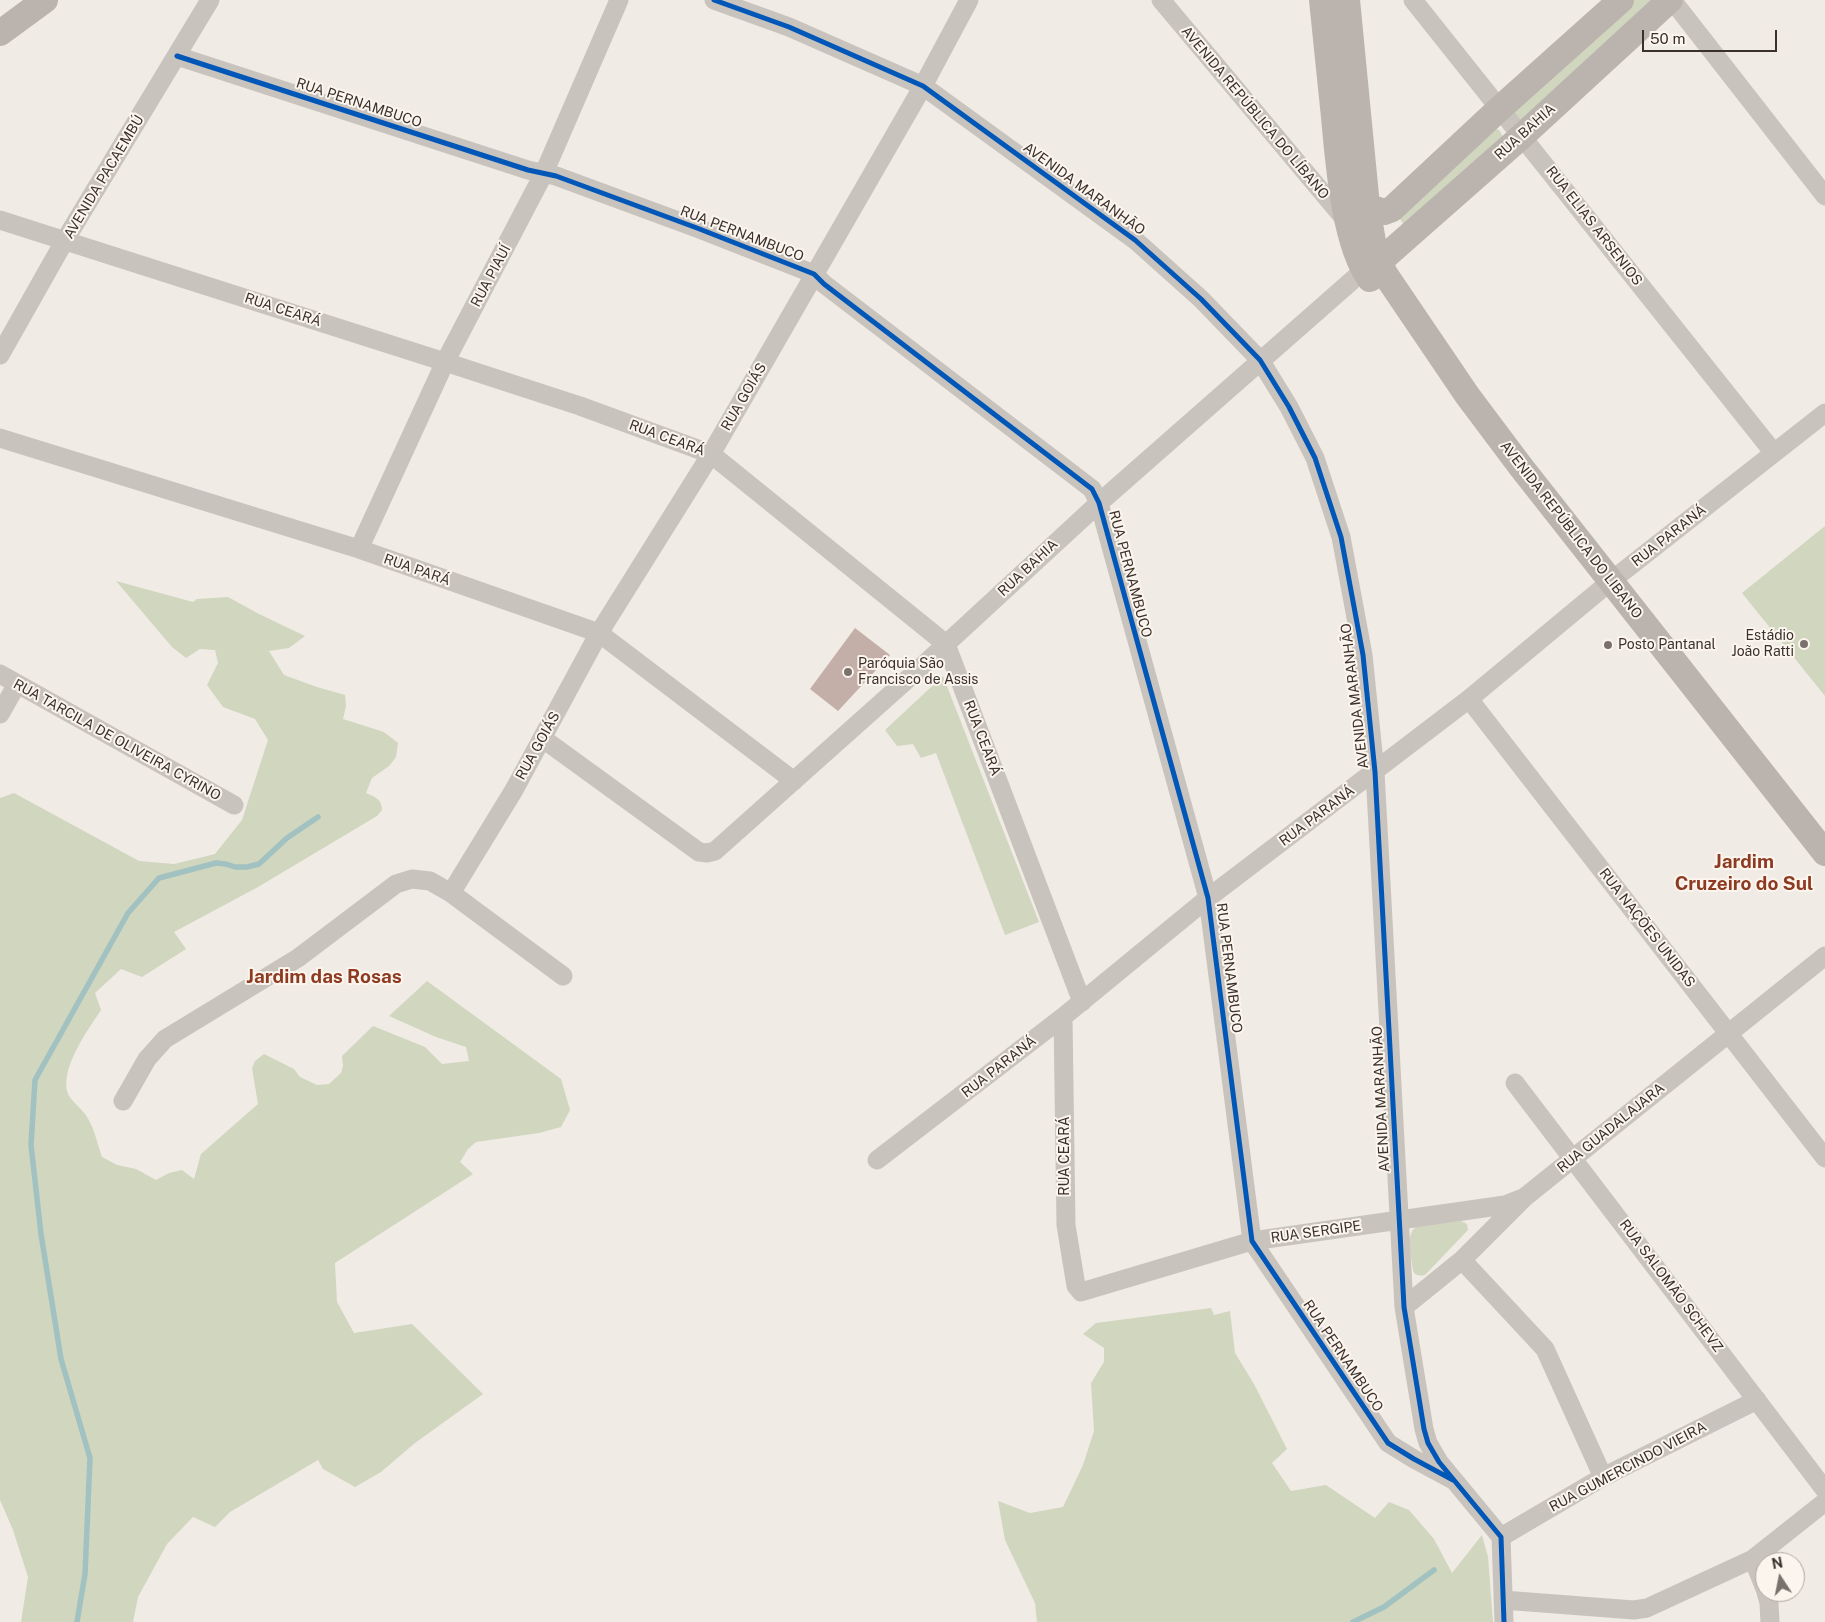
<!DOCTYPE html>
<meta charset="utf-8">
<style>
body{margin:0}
#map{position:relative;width:1825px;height:1622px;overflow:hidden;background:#f0ebe5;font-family:"Public Sans",sans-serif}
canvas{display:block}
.north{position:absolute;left:1755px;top:1552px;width:50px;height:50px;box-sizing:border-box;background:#fbf5ee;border:1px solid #aea6a0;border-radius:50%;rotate:349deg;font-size:14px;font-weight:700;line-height:20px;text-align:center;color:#3b302b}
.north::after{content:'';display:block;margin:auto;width:18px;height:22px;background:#7a716c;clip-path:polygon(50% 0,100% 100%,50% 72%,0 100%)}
.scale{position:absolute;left:1642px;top:30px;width:135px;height:22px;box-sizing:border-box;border:2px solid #3b302b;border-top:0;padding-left:6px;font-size:15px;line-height:18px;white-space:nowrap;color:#3b302b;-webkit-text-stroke:4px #fbf5ee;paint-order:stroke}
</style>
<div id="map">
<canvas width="1825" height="1622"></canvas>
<div class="north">N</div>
<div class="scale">50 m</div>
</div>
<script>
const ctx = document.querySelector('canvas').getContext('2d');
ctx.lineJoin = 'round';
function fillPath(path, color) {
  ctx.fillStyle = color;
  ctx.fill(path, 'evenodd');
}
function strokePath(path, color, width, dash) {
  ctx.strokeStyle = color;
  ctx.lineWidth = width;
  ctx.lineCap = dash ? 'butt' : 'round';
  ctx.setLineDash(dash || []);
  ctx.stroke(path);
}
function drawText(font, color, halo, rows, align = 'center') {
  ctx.font = font + ' "Public Sans",sans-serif';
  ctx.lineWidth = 4;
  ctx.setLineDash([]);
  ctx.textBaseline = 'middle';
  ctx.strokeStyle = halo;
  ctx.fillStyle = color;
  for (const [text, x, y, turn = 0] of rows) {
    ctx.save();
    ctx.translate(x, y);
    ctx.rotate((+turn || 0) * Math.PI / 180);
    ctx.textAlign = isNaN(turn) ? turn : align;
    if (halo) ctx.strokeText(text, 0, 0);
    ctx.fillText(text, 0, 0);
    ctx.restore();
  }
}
fillPath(new Path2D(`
 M1627,0H1659L1526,122L1519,120L1512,115Z
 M1494,127L1500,131L1503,137L1404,225L1398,216Z
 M1825,526V696L1742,593Z
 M116,581L193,602L197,599L228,597L259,614L305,636L289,648L269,651L284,675L317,687L345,695L346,706L343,719L384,732L398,743L396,757L389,766L372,778L366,793C375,797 382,799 382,810L377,816L258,887L174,932L186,949L142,977L121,969L95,993L101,1010C88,1030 59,1069 68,1094C71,1101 80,1107 85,1114C94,1126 97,1143 102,1157L117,1165L136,1169L156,1180L169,1173L182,1170L194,1179L201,1154L258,1104L252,1068L255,1061L264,1054L294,1069L300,1077L317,1085L329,1084L341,1073L343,1066L342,1056L373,1026L425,1047L442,1064L469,1061L466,1047L436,1037L389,1016L427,981L561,1079L570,1110L561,1127L539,1133L476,1142L468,1149L460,1162L473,1174L335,1263L337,1302L354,1333L412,1324L483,1394L415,1443L381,1472L355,1487L323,1469L318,1460L230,1512L215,1527L193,1517L167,1544L138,1597L133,1622H21L28,1577L13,1530L0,1500V798L14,793L139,861L174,864L215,854L242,820L268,740L255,719L223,707L207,685L218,663L215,650L200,649L186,658L172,647Z
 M943,676L1039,922L1005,935L936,753L921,758L913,744L897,746L885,730Z
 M1461,1221L1467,1224L1468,1230L1425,1275C1419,1276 1416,1276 1413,1271C1412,1257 1404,1234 1417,1226Z
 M1211,1308L1214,1315L1230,1311L1235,1353L1254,1384L1287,1449L1272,1463L1291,1491L1326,1485L1375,1518L1389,1502L1409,1510L1434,1539L1452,1573L1482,1535L1488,1557L1493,1622H1037L1035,1603L1005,1540L998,1501L1030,1513L1063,1507L1083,1465L1094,1431L1091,1383L1104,1362V1348L1083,1334L1096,1323Z`), '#d1d6bf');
strokePath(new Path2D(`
 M77,1622L85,1574L90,1458L61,1359L41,1234L31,1145L35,1080L128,913L159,878L216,863L226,864L235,867H247L259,864L287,838L318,817
 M1353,1622L1384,1607L1434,1570`), '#a1c2c1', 5.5);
fillPath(new Path2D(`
 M855,628L890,655L838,711L810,689Z`), '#c3afa7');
strokePath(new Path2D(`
 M714,0L789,27L923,86L1135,240L1201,299L1260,360L1289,407L1315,458L1341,537L1363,655L1375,772L1404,1307L1424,1429L1428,1443L1439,1462L1501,1537L1504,1622
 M1161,0L1348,223
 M1413,0L1774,453
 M1672,0L1825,196
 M177,56L528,170L556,176L697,228L814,274L824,284L1092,489L1099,503L1208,898L1252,1241L1388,1443L1414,1459L1453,1480
 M0,220L445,362L580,406L711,454L946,644L1082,1002
 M0,355L65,240L210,0
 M0,438L359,549L599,633L794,781
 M359,549L445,362L544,173L619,0
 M0,674L234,805
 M1469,699L1825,1158
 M0,714L17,684
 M542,738L699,852L707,853L715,851L919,669L1099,503L1364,270
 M451,893L514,790L599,633L711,454L923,86L969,0
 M1063,1017L1066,1225L1076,1286L1081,1292L1252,1241L1505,1205L1525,1197
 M1515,1083L1825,1490
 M123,1101L147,1059L165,1039L298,958L396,884L412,879L430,881L451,893L563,976
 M877,1160L1063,1017L1208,898L1469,699L1611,581L1825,413
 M1462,1260L1545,1349L1603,1477
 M1404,1307L1462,1260L1525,1197L1825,956
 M1501,1537L1603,1477L1757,1400
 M1753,1559L1765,1589
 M1766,1592L1769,1603L1770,1622
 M1503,1600L1634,1610L1647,1608L1753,1559L1825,1502`), '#c9c3be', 19);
strokePath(new Path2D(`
 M1322,0C1326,39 1330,78 1334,117C1338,160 1344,245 1370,279
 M1347,0L1367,206L1374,248L1385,274L1467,395L1521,467L1825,853
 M0,33L45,0
 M1367,206L1384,212L1392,209L1498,110L1621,0
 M1379,262L1522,136L1670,0`), '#bab3ae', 26);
strokePath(new Path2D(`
 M714,0L789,27L923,86L1135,240L1201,299L1260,360L1289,407L1315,458L1341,537L1363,655L1375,772L1404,1307L1424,1429L1428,1443L1439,1462L1501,1537L1504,1622
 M177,56L528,170L556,176L697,228L814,274L824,284L1092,489L1099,503L1208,898L1252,1241L1388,1443L1414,1459L1453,1480`), '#0057b8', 5);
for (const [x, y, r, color] of [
 [1804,644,5,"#7a716c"],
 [1608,645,5,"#7a716c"],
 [848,672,5,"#7a716c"]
]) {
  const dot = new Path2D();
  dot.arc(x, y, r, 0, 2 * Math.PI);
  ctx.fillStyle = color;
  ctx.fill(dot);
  strokePath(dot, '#fbf5ee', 2);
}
drawText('14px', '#3b302b', '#fbf5ee', [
 ["RUA PERNAMBUCO",359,103,18],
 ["AVENIDA REPÚBLICA DO LÍBANO",1255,113,50],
 ["RUA BAHIA",1525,132,-42],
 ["AVENIDA PACAEMBÚ",104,177,-59],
 ["AVENIDA MARANHÃO",1084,189,36],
 ["RUA ELIAS ARSENIOS",1594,226,52],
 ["RUA PERNAMBUCO",742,234,21],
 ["RUA PIAUÍ",491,276,-62],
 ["RUA CEARÁ",283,310,18],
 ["RUA GOIÁS",744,397,-60],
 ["RUA CEARÁ",667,438,20],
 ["AVENIDA REPÚBLICA DO LIBANO",1571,530,52],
 ["RUA PARANÁ",1669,536,-38],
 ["RUA BAHIA",1028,568,-43],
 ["RUA PARÁ",417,570,19],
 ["RUA PERNAMBUCO",1130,574,75],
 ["AVENIDA MARANHÃO",1355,696,-97],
 ["RUA CEARÁ",982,738,69],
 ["RUA TARCILA DE OLIVEIRA CYRINO",117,740,29],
 ["RUA GOIÁS",538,746,-61],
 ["RUA PARANÁ",1317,816,-37],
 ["RUA NAÇÕES UNIDAS",1647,928,52],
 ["RUA PERNAMBUCO",1229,968,83],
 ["RUA PARANÁ",999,1067,-38],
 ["AVENIDA MARANHÃO",1381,1099,-93],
 ["RUA GUADALAJARA",1611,1128,-39],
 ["RUA CEARÁ",1065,1156,-90],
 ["RUA SERGIPE",1316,1232,-8],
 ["RUA SALOMÃO SCHEVZ",1671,1286,53],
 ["RUA PERNAMBUCO",1343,1356,56],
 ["RUA GUMERCINDO VIEIRA",1628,1467,-28]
]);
drawText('14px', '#3b302b', '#fbf5ee', [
 ["Estádio",1794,636,"right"],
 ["João Ratti",1794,652,"right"],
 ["Posto Pantanal",1618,645],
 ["Paróquia São",858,664],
 ["Francisco de Assis",858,680]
], 'left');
drawText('bold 19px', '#8c3b22', '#fbf5ee', [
 ["Jardim",1744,862],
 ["Cruzeiro do Sul",1744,884],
 ["Jardim das Rosas",324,977]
]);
</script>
